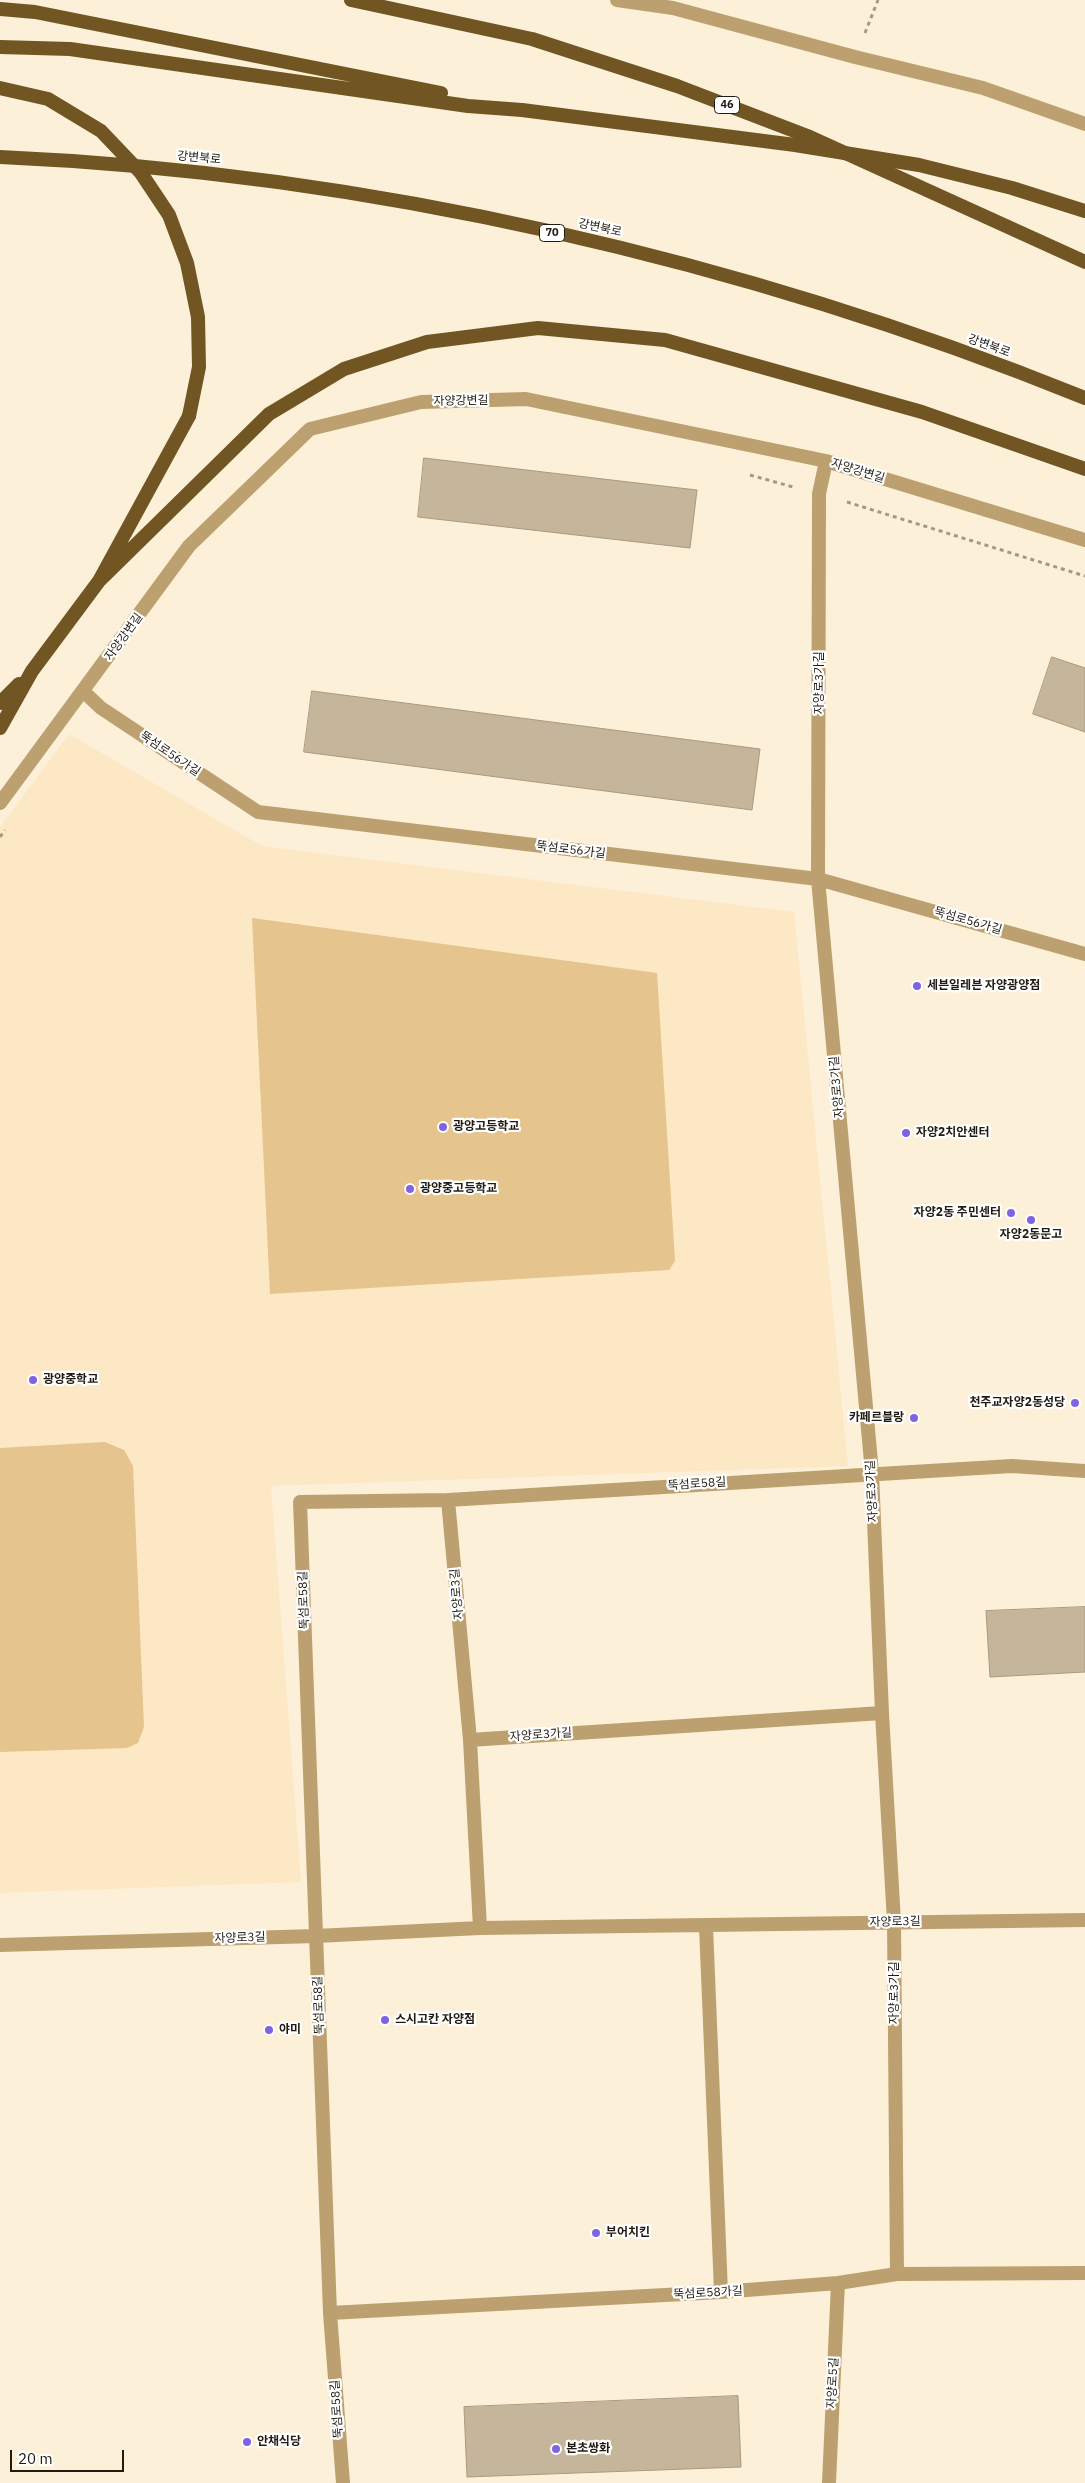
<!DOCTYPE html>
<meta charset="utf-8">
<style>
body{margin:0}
#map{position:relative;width:1085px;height:2483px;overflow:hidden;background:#fdf0d9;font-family:"IBM Plex Sans",sans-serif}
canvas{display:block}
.scale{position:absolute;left:10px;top:2450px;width:114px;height:22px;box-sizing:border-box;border:2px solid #211b11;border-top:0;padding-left:6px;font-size:15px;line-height:18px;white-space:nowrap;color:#211b11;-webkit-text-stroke:4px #fff;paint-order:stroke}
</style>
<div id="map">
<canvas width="1085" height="2483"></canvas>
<div class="scale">20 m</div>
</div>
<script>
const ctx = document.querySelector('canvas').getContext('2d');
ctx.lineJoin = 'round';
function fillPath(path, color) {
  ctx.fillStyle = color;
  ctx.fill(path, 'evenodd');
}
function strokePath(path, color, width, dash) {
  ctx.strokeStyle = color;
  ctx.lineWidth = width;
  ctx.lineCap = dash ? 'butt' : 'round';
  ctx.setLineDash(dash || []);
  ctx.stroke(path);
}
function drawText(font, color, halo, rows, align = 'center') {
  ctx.font = font + ' "IBM Plex Sans","Noto Sans KR",sans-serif';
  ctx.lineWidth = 4.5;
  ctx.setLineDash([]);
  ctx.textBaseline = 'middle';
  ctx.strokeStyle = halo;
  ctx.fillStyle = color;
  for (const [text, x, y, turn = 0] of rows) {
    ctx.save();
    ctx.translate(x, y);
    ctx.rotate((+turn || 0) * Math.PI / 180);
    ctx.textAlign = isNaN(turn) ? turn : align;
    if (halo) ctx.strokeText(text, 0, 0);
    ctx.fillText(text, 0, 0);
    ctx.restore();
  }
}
fillPath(new Path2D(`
 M69,734L262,846L794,912L848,1466L271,1486L301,1882L0,1893V827Z`), '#fde8c5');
fillPath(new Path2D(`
 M252,918L657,973L675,1261L669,1270L270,1294Z
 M105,1442L124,1450L133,1466L144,1727L138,1743L127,1748L0,1752V1448Z`), '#e5c48d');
const building = new Path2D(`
 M424,458L697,490L690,548L418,517Z
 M1052,657L1085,668V732L1033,714Z
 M312,691L760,749L752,810L304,752Z
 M1085,1607V1672L990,1677L986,1611Z
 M738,2396L741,2467L467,2477L464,2407Z`);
fillPath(building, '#c5b59a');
strokePath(building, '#a9997f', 1);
strokePath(new Path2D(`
 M865,33L878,0
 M750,475L793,487
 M847,502L1085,576
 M0,837L5,830`), '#a29886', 3, [4, 4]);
strokePath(new Path2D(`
 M617,0L673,8L855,57L983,88L1085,124
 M826,461L819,494L818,879L872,1473L882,1713L894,1922L897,2274
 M84,692L101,708L258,812L818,879L1085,954
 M0,803L189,546L310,429L421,402L526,399L826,461L1085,540
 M448,1500L470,1740L480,1928
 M470,1740L882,1713
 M706,1926L721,2292
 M0,1945L316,1936L480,1928L1085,1920
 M330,2313L721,2292L838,2283L897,2274L1085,2273
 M343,2483L330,2313L300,1502L448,1500L1012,1466L1085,1471
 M829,2483L838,2283`), '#bda06f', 14);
strokePath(new Path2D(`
 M0,9L35,12L441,93
 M0,47L70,49L468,106L522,110L795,145L919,165L1012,188L1085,211
 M0,157C368,173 744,260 1085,398
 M99,581L269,414L344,369L427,342L538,328L665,340L922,412L1085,469
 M0,703L19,684
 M0,728L32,671L99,581L189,416`), '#715624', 14);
strokePath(new Path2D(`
 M351,0L532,39L677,86L810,137L1085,262
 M0,88L48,99L101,131L141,173L169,215L187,263L198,317L199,367L189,416`), '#715624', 14);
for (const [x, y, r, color] of [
 [917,986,5,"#8064df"],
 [443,1127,5,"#8064df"],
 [906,1133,5,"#8064df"],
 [410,1189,5,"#8064df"],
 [1011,1213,5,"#8064df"],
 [1031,1220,5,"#8064df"],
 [33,1380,5,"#8064df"],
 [1075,1403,5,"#8064df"],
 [914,1418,5,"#8064df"],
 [385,2020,5,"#8064df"],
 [269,2030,5,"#8064df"],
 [596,2233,5,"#8064df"],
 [247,2442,5,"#8064df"],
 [556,2449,5,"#8064df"]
]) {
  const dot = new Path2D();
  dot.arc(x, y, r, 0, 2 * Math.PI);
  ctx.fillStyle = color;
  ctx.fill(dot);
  strokePath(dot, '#fff', 2);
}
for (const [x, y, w] of [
 [727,105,25],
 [552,233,25]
]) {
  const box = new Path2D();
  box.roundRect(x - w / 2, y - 8.5, w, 17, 4);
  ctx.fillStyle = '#fff';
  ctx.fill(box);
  strokePath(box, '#211b11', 1);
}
drawText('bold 11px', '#211b11', null, [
 ["46",727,105],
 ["70",552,233]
]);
drawText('12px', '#211b11', '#fff', [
 ["강변북로",199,158,5],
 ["강변북로",600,228,12],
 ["강변북로",989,346,20],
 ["자양강변길",461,401,-1],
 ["자양강변길",858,471,17],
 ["자양강변길",124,637,-54],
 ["자양로3가길",820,683,-90],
 ["뚝섬로56가길",170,754,34],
 ["뚝섬로56가길",571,850,7],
 ["뚝섬로56가길",968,921,16],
 ["자양로3가길",837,1087,-95],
 ["뚝섬로58길",697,1484,-4],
 ["자양로3가길",872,1491,-93],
 ["자양로3길",457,1594,-95],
 ["뚝섬로58길",304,1600,-92],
 ["자양로3가길",541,1735,-4],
 ["자양로3길",895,1922,-1],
 ["자양로3길",240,1938,-2],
 ["자양로3가길",895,1993,-90],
 ["뚝섬로58길",319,2005,-92],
 ["뚝섬로58가길",708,2293,-3],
 ["자양로5길",833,2383,-87],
 ["뚝섬로58길",337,2409,-94]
]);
drawText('bold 12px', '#211b11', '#fff', [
 ["세븐일레븐 자양광양점",927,986],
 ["광양고등학교",453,1127],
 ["자양2치안센터",916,1133],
 ["광양중고등학교",420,1189],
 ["자양2동 주민센터",1001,1213,"right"],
 ["자양2동문고",1031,1235,"center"],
 ["광양중학교",43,1380],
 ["천주교자양2동성당",1065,1403,"right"],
 ["카페르블랑",904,1418,"right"],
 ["스시고칸 자양점",395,2020],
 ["야미",279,2030],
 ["부어치킨",606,2233],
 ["안채식당",257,2442],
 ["본초쌍화",566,2449]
], 'left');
</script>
